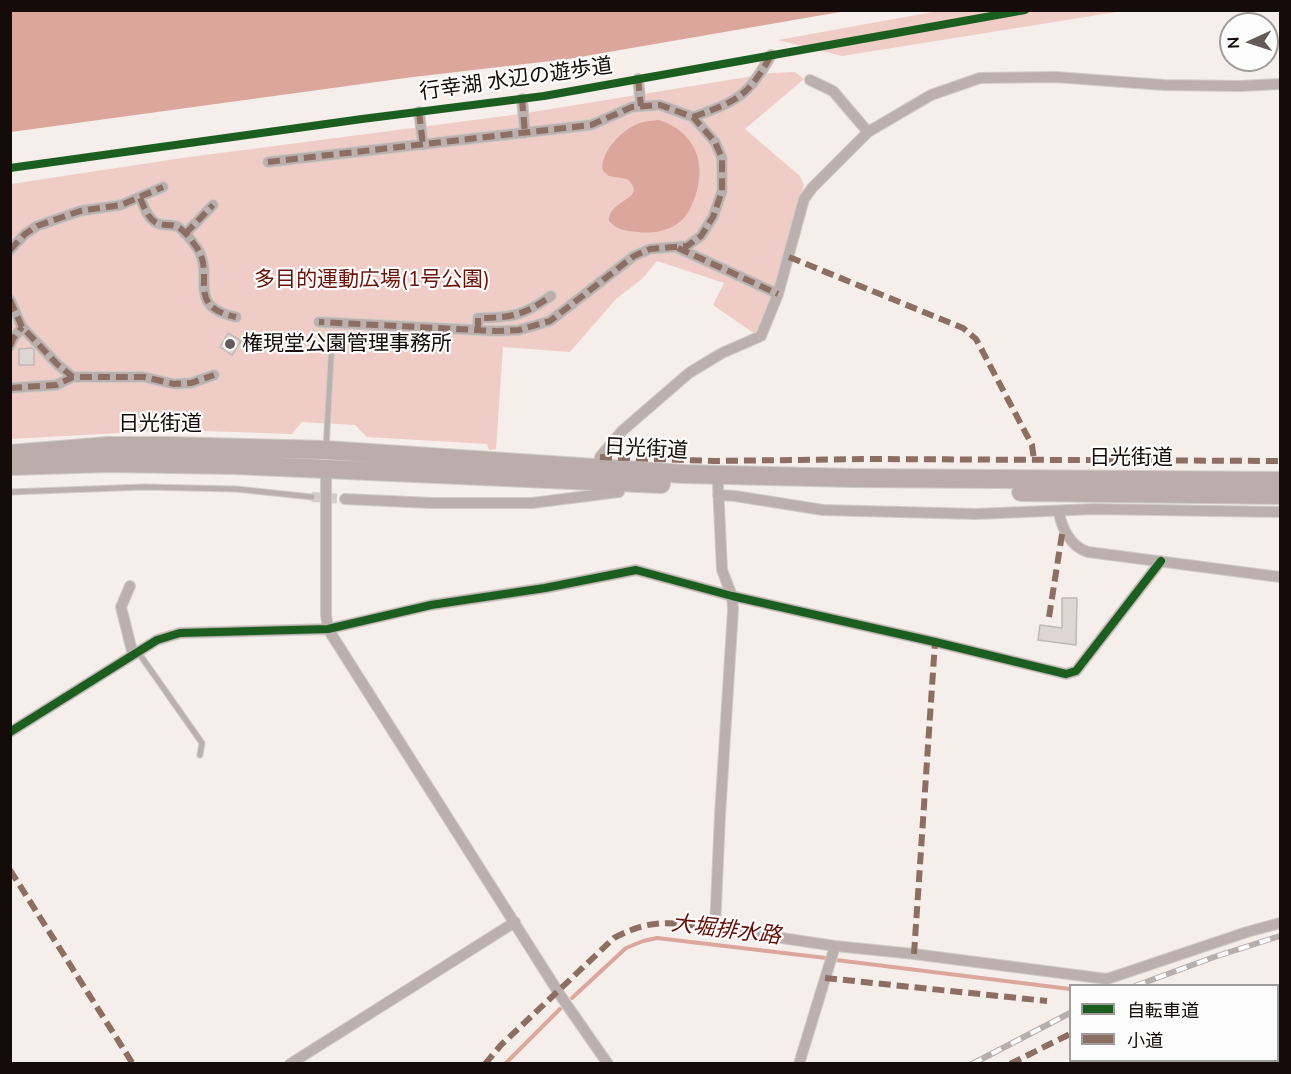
<!DOCTYPE html>
<meta charset="utf-8">
<style>
body{margin:0}
#map{position:relative;width:1291px;height:1074px;overflow:hidden;background:#f6eeeb;font-family:Mulish,"Noto Sans JP",sans-serif}
canvas{display:block}
.frame{position:absolute;inset:0;border:12px solid #140b0a;pointer-events:none}
.legend{position:absolute;left:1069px;top:984px;width:210px;height:78px;box-sizing:border-box;background:#fcfcfc;border:2px solid #9f9c9b;margin:0;padding:8px 10px;list-style:none;font-size:18px;color:#140b0a}
.legend li{display:flex;align-items:center;gap:12px;height:30px}
.legend b{width:30px;border:2px solid #9f9c9b}
.north{position:absolute;left:1219px;top:12px;width:60px;height:60px;box-sizing:border-box;background:#fcfcfc;border:2px solid #9f9c9b;border-radius:50%;rotate:267deg;font-size:16px;font-weight:700;line-height:24px;text-align:center;color:#140b0a}
.north::after{content:'';display:block;margin:auto;width:21px;height:27px;background:#635a59;clip-path:polygon(50% 0,100% 100%,50% 72%,0 100%)}
</style>
<div id="map">
<canvas width="1291" height="1074"></canvas>
<div class="frame"></div>
<ul class="legend">
<li><b style="height:8px;background:#1b5e20"></b>自転車道</li>
<li><b style="height:8px;background:#8d6e63"></b>小道</li>
</ul>
<div class="north">N</div>
</div>
<script>
const ctx = document.querySelector('canvas').getContext('2d');
ctx.lineJoin = 'round';
function fillPath(path, color) {
  ctx.fillStyle = color;
  ctx.fill(path, 'evenodd');
}
function strokePath(path, color, width, dash) {
  ctx.strokeStyle = color;
  ctx.lineWidth = width;
  ctx.lineCap = dash ? 'butt' : 'round';
  ctx.setLineDash(dash || []);
  ctx.stroke(path);
}
function drawText(font, color, halo, rows, align = 'center') {
  ctx.font = font + ' Mulish,"Noto Sans JP",sans-serif';
  ctx.lineWidth = 4.5;
  ctx.setLineDash([]);
  ctx.textBaseline = 'middle';
  ctx.strokeStyle = halo;
  ctx.fillStyle = color;
  for (const [text, x, y, turn = 0] of rows) {
    ctx.save();
    ctx.translate(x, y);
    ctx.rotate((+turn || 0) * Math.PI / 180);
    ctx.textAlign = isNaN(turn) ? turn : align;
    if (halo) ctx.strokeText(text, 0, 0);
    ctx.fillText(text, 0, 0);
    ctx.restore();
  }
}
fillPath(new Path2D(`
 M938,11V10L1123,11L842,56L778,40Z
 M795,72L804,79L745,129L800,176L804,185L777,287L760,330L755,334L713,305L724,283L657,261L642,279L616,299L570,352L503,347L496,449L489,450L487,444L367,437L355,425L302,422L292,434L173,430L11,439V184L182,158L520,114L772,73Z`), '#efcdc6');
fillPath(new Path2D(`
 M11,10H846V11L568,59L413,77L11,132Z
 M659,120C695,132 707,162 695,197C692,205 688,215 681,221C669,231 653,234 638,232C626,231 617,230 609,221C608,199 650,199 627,179L609,176L603,171C599,154 620,132 635,125C642,121 650,121 659,120Z`), '#dba79d');
strokePath(new Path2D(`
 M836,960L1070,989
 M572,998L626,948L643,941L657,938L826,958
 M1278,1015L1280,1016
 M505,1064L560,1009`), '#dba79d', 4);
const building = new Path2D(`
 M228,333L241,341L232,355L220,347Z
 M32,348L34,350V365H19V349Z
 M1062,598H1077L1076,645L1038,640L1040,625L1062,628Z`);
fillPath(building, '#dfd6d4');
strokePath(building, '#c0b8b6', 1.5);
strokePath(new Path2D(`
 M312,497L345,499`), '#d4ccc9', 10, [10, 5]);
const lane = new Path2D(`
 M326,448L332,342
 M10,492L144,487L236,489L312,497
 M138,652L202,743L200,755`);
const street = new Path2D(`
 M638,79L641,106
 M810,80L833,91L868,132
 M522,99L525,133
 M419,112L423,145
 M693,117C737,101 748,97 771,55
 M268,162L591,125L632,107L660,105L693,117L715,142L722,158V191L713,217L701,236L687,246L650,249L634,256L550,321L519,330L496,331L319,322
 M140,198C144,206 147,217 155,222C162,227 170,223 178,227C185,231 192,241 197,248C216,276 184,306 236,317
 M185,234L213,205
 M678,248L778,294
 M10,250L25,234L37,226L80,211L121,205L163,187
 M10,300L22,327L58,365L73,377H144L174,384L191,383L214,375
 M478,330V318C512,318 524,315 551,296
 M10,346L13,339L22,327
 M10,388L56,385L73,377
 M326,465V615L328,629L562,998L608,1064
 M598,473L600,457L622,431L689,373L722,353L761,336L778,294L804,199L812,188L868,132L931,95L980,78L1055,77L1164,85L1240,86L1280,84
 M718,485L722,570L732,596L733,610L720,815L715,928L835,946L914,954L1107,979L1247,932L1280,923
 M718,495L735,496L823,510L976,514L1094,509L1280,512
 M345,499L432,503H532L619,492L618,483
 M1059,511C1061,528 1071,547 1088,552L1280,577
 M130,586L121,607L133,655
 M10,732L157,640L180,633L328,629L431,605L545,588L636,570L732,596L935,642L1066,674L1076,671L1161,561
 M290,1064L515,922
 M799,1064L835,946`);
const highway = new Path2D(`
 M10,454L108,446H167L326,450L684,474L853,478L1280,481
 M10,466L109,463L235,465L661,484
 M1021,492L1280,495`);
strokePath(lane, '#d1cbc8', 7);
strokePath(street, '#d1cbc8', 12);
strokePath(highway, '#d1cbc8', 20);
strokePath(lane, '#bbb0ae', 5);
strokePath(street, '#bbb0ae', 10);
strokePath(highway, '#baadaa', 18);
const rail = new Path2D(`
 M1135,986L1214,957L1280,936
 M972,1064L1070,1013`);
strokePath(rail, '#b7afad', 6);
strokePath(rail, '#fcfcfc', 4, [11]);
strokePath(new Path2D(`
 M638,79L641,106
 M522,99L525,133
 M419,112L423,145
 M693,117C737,101 748,97 771,55
 M268,162L591,125L632,107L660,105L693,117L715,142L722,158V191L713,217L701,236L687,246L650,249L634,256L550,321L519,330L496,331L319,322
 M140,198C144,206 147,217 155,222C162,227 170,223 178,227C185,231 192,241 197,248C216,276 184,306 236,317
 M185,234L213,205
 M678,248L778,294
 M10,250L25,234L37,226L80,211L121,205L163,187
 M789,257L963,328L976,339L1032,445L1034,460
 M10,300L22,327L58,365L73,377H144L174,384L191,383L214,375
 M478,330V318C512,318 524,315 551,296
 M10,346L13,339L22,327
 M10,388L56,385L73,377
 M600,457L714,461L865,459L1280,461
 M1049,617L1063,528
 M10,870L133,1064
 M914,954L935,642
 M825,978L1047,1001
 M1278,1032H1280
 M485,1064L501,1045L614,938C653,917 673,923 715,928
 M1010,1064L1070,1034`), '#8d6e63', 6, [12, 6]);
strokePath(new Path2D(`
 M10,168L362,119L544,96L1025,10
 M10,732L157,640L180,633L328,629L431,605L545,588L636,570L732,596L935,642L1066,674L1076,671L1161,561`), '#1b5e20', 8);
for (const [x, y, r, color] of [
 [230,344,6,"#635a59"]
]) {
  const dot = new Path2D();
  dot.arc(x, y, r, 0, 2 * Math.PI);
  ctx.fillStyle = color;
  ctx.fill(dot);
  strokePath(dot, '#fcfcfc', 2);
}
drawText('21px', '#140b0a', '#fcfcfc', [
 ["行幸湖 水辺の遊歩道",516,79,-8],
 ["日光街道",160,424],
 ["日光街道",646,449,3],
 ["日光街道",1131,458]
]);
drawText('21px', '#68140b', '#fcfcfc', [
 ["多目的運動広場(1号公園)",372,280]
]);
drawText('21px', '#140b0a', '#fcfcfc', [
 ["権現堂公園管理事務所",242,344]
], 'left');
drawText('italic 22px', '#630e06', '#fcfcfc', [
 ["大堀排水路",726,930,7]
]);
</script>
